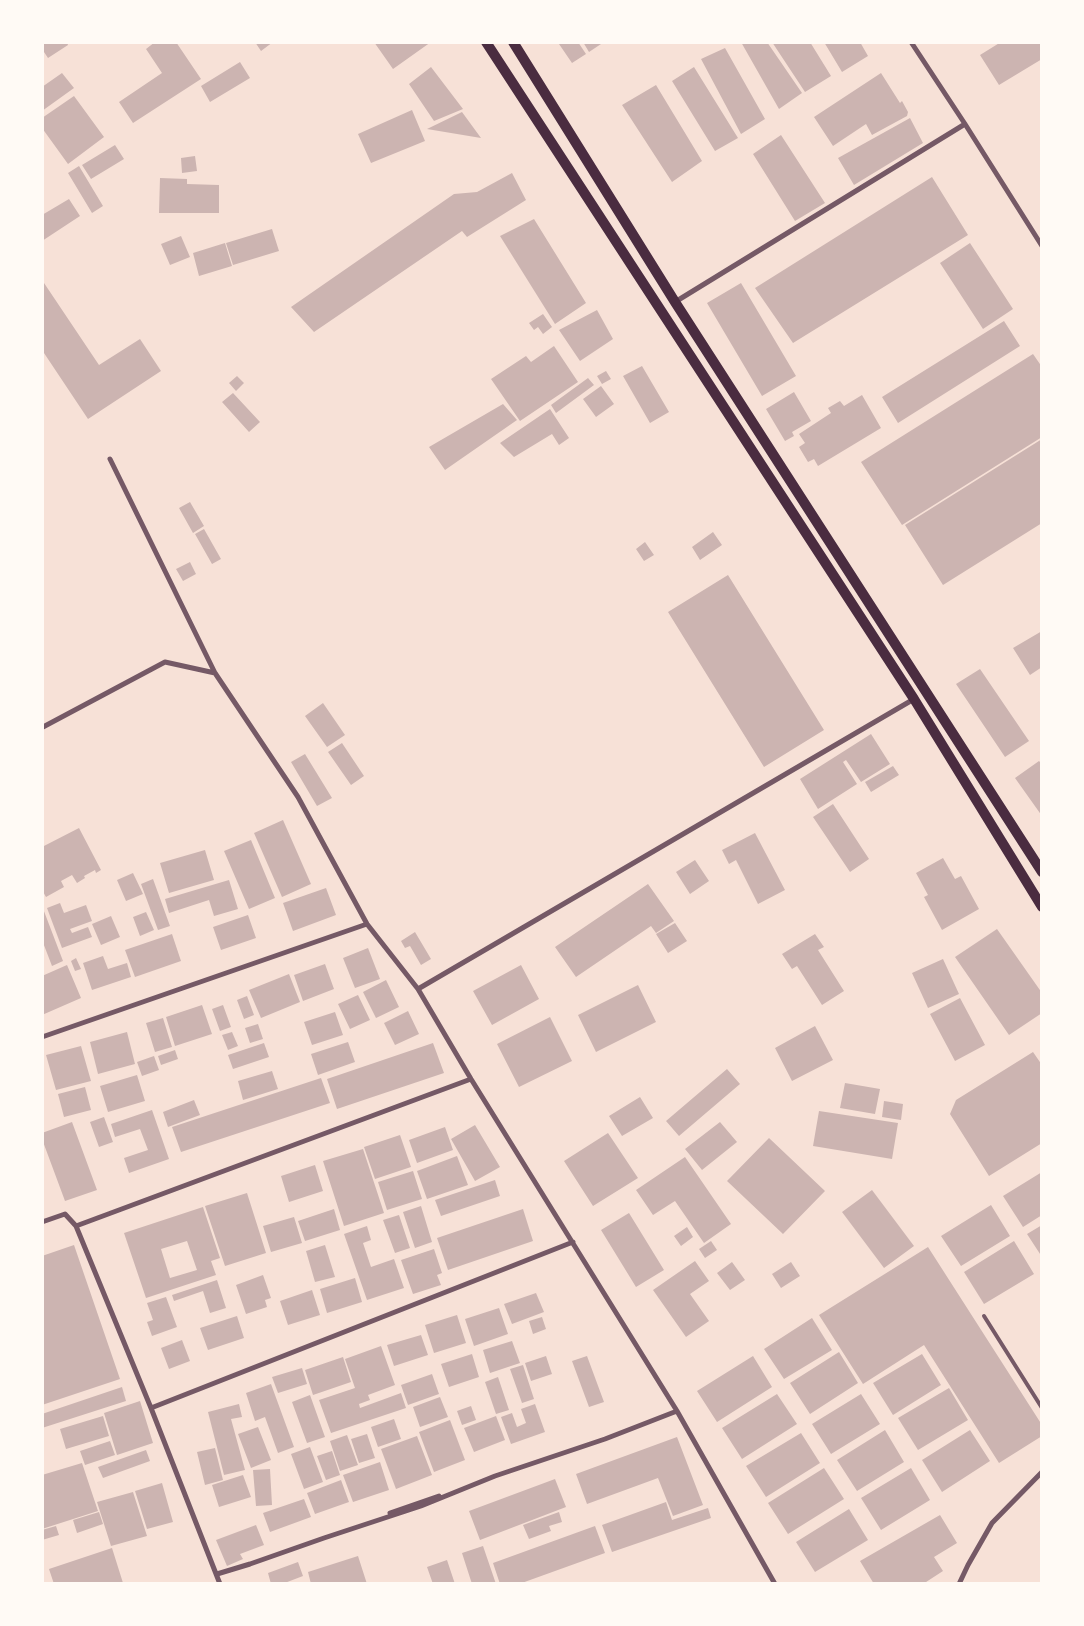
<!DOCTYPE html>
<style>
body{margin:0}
#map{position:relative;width:1084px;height:1626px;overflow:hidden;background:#f7e1d7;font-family:Manrope,sans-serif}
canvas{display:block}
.frame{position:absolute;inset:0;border:44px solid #fffaf5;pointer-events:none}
</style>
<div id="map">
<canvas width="1084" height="1626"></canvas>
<div class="frame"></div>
</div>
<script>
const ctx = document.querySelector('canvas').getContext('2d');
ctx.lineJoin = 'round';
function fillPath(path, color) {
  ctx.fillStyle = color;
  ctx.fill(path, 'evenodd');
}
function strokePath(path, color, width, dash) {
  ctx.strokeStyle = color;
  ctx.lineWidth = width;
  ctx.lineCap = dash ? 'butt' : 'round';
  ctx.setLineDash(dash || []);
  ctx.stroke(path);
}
fillPath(new Path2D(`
 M42,42H67L68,45L48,58L42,49Z
 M155,42H176L201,79L133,123L119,102L162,73L146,49Z
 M255,42H273L261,51Z
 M374,42H431L393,69Z
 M561,42H578L586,54L572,63L559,44Z
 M583,42H604L589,52Z
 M741,42H767L802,93L779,109Z
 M772,42H810L831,76L805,92Z
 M824,42H860L868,56L842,72Z
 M1001,42H1042V59L999,85L980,55Z
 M725,48L765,119L741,134L701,59Z
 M240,62L250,78L210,102L201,86Z
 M431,67L463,109L434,121L409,84Z
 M694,67L738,138L715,151L672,81Z
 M62,73L74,88L42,111V87Z
 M881,73L900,103L902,101L908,112L907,116L872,135L866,124L833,146L814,117Z
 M656,85L702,161L672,182L622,105Z
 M74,96L104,137L68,164L42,128V118Z
 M412,110L425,141L371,163L358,134Z
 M462,112L481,138L427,129Z
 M910,118L923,143L854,185L838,158Z
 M781,135L825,203L795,221L753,154Z
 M115,145L124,159L91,179L82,165Z
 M195,156L197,171L182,173L181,158Z
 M79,166L103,206L92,213L68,173Z
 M512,173L526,200L467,237L462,231L314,332L291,307L454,194L477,192Z
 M932,177L968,235L793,343L755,288Z
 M160,178L187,179V184L219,185V213H159Z
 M69,199L80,216L42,241V215Z
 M534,219L586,303L555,324L500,236Z
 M272,229L279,251L233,265L226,243Z
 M181,236L190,257L170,265L161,244Z
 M225,243L232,266L199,276L193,253Z
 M970,243L1013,309L983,329L940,263Z
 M42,280L99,365L140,339L161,371L88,419L42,350Z
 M741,283L796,376L762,396L707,303Z
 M597,310L613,339L580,361L559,330Z
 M543,314L552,327L543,334L538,327L534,330L529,323Z
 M1004,321L1020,346L898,423L882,397Z
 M554,346L578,382L520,421L491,379L526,356L531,362Z
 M1033,354L1042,367V437L902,525L861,462Z
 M642,366L669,412L650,423L623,376Z
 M606,371L611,379L602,384L597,376Z
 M237,376L244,383L236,391L229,383Z
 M588,378L594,385L556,413L551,405Z
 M601,386L614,404L596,417L583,399Z
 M794,392L811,421L792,432L794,436L785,441L766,409Z
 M233,393L260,422L249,432L222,402Z
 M862,395L881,428L818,466L814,459L808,462L799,447L805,443L799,434L831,413L828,408L840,401L844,406Z
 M503,404L517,420L445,470L429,447Z
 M550,409L569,438L559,445L552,434L514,457L500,443Z
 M1042,439V523L943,585L905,525Z
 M190,502L204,526L193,533L179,508Z
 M204,529L221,559L212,564L195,534Z
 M713,532L722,545L700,560L692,547Z
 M645,542L654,555L644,561L636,549Z
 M190,562L196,574L183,581L176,569Z
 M728,575L824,730L764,767L668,612Z
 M1042,631V667L1030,675L1013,648Z
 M980,669L1029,741L1005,757L956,684Z
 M323,703L345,735L327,747L305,716Z
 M871,734L890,764L861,782L846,760L843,762L857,784L818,809L800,779Z
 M342,743L364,776L351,785L328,752Z
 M305,754L332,798L317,806L291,762Z
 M1039,761L1042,764V816L1015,778Z
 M893,766L899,775L871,792L865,782Z
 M833,804L869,859L850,872L813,817Z
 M283,820L311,884L282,897L254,833Z
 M79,828L101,870L96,873L95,870L84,876L85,878L77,883L72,875L61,881L64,887L46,897L42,890V847Z
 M755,833L785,890L758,904L736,860L729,864L722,850Z
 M251,840L275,898L249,909L224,851Z
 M205,850L214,880L169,893L160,863Z
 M943,858L955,879L961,876L979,909L942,930L924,897L928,895L916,873Z
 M695,860L709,881L690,894L676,872Z
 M133,873L143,894L126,901L117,880Z
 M153,879L170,926L158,930L141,884Z
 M229,880L238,909L214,916L209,900L169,913L165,899Z
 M648,884L674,921L656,933L651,926L576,977L555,947Z
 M326,888L336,915L293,931L283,903Z
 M60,903L64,913L86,905L92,921L70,929L72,933L88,927L92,937L62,948L47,908Z
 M42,906L63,961L52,966L42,940Z
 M146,912L154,930L140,936L133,917Z
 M248,915L256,938L221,950L213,927Z
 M111,916L120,937L101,945L92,924Z
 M675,923L687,941L668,953L656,934Z
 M997,929L1042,993V1013L1009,1035L955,957Z
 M415,932L431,959L421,965L410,946L405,948L401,941Z
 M172,934L181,961L135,977L125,950Z
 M815,934L824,947L818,950L844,991L822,1005L797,966L792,969L782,954Z
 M368,948L380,979L355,988L343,958Z
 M103,956L108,969L127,963L131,977L92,990L83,963Z
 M76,958L81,969L75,971L71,961Z
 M943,959L959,994L928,1008L912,973Z
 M325,964L334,989L303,1001L294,975Z
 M67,965L81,998L42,1015V976Z
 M521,965L539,999L492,1025L473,991Z
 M289,974L300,1002L261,1018L249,990Z
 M386,980L399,1007L376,1018L363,992Z
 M638,985L656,1022L596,1052L578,1015Z
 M358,995L370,1020L350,1029L338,1004Z
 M247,996L254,1015L244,1019L237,1000Z
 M960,998L985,1045L955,1061L930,1014Z
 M202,1005L212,1034L175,1046L166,1017Z
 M223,1005L231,1027L220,1031L212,1009Z
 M408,1011L419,1034L395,1045L384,1023Z
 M335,1012L343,1035L312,1045L304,1022Z
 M550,1017L572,1061L519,1087L497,1044Z
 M163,1018L172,1047L155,1052L146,1023Z
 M258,1024L263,1039L250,1043L245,1028Z
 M815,1026L833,1060L792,1081L775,1048Z
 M127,1032L135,1064L98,1074L90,1042Z
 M232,1032L238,1046L228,1050L222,1035Z
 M348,1042L355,1062L318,1075L311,1054Z
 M264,1043L269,1057L233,1069L228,1055Z
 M433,1043L444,1073L337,1109L327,1079Z
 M81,1046L91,1081L56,1090L46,1055Z
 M175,1050L178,1059L161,1065L158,1056Z
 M1033,1052L1042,1065V1143L989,1176L950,1114L956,1100Z
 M154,1056L159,1070L142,1076L137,1062Z
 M727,1069L740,1084L679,1136L666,1121Z
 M272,1071L278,1089L243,1100L238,1081Z
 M137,1075L145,1101L108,1112L100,1086Z
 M321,1078L330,1103L181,1152L172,1127Z
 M845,1083L880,1089L875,1114L840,1108Z
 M85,1087L91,1110L64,1117L58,1094Z
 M640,1097L653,1118L622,1136L609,1116Z
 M194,1100L200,1115L168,1127L163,1112Z
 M884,1101L903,1104L901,1120L882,1117Z
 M152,1110L169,1159L129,1173L124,1158L148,1150L140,1129L115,1137L111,1124Z
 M819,1111L898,1123L892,1159L813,1146Z
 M104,1117L113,1142L99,1147L90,1122Z
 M72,1122L97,1190L65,1201L42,1139V1133Z
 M720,1122L737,1142L702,1170L685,1149Z
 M475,1125L500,1167L475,1181L451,1139Z
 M445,1127L453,1150L417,1163L409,1140Z
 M608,1133L638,1178L593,1206L564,1161Z
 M400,1135L411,1167L375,1179L364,1147Z
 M769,1138L825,1191L783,1234L727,1181Z
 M363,1149L384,1213L344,1226L323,1161Z
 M457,1156L468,1185L427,1199L417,1171Z
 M685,1157L731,1224L704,1243L675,1201L653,1215L636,1190Z
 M315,1165L323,1191L289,1202L281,1176Z
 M413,1171L422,1199L387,1210L378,1182Z
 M1042,1172V1215L1023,1227L1003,1196Z
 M495,1180L500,1196L441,1216L435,1200Z
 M872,1190L914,1246L884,1268L842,1212Z
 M247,1193L266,1253L225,1266L205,1206Z
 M991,1205L1010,1236L961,1266L941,1236Z
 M421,1206L432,1242L415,1248L403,1212Z
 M203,1207L220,1258L211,1261L216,1275L146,1298L124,1233ZM187,1241L197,1270L170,1278L161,1249Z
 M334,1209L340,1230L305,1241L298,1221Z
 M523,1209L533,1241L448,1270L437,1238Z
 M629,1213L664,1270L636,1287L601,1230Z
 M399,1215L410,1248L395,1253L383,1220Z
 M294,1217L302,1243L271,1252L263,1226Z
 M1042,1225V1257L1027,1234Z
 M367,1226L371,1240L363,1243L371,1267L394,1259L404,1288L367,1300L344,1234Z
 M687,1227L693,1237L681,1246L674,1236Z
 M711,1241L717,1250L705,1258L699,1249Z
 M1014,1241L1034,1274L984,1304L964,1272Z
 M74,1245L120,1379L42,1405V1256Z
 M325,1245L335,1277L315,1282L306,1251Z
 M928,1247L1042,1425V1436L999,1463L924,1345L863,1384L819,1315Z
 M434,1249L442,1273L437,1275L441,1285L413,1294L401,1260Z
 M695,1261L709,1281L690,1294L709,1321L686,1337L653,1290Z
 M732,1262L745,1280L730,1290L717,1273Z
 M791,1262L800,1276L781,1288L772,1274Z
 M263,1275L271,1298L265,1300L267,1307L246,1314L236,1285Z
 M355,1278L362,1302L327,1313L320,1289Z
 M217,1280L226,1308L210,1313L203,1291L174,1301L172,1295Z
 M312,1290L320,1315L288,1325L280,1301Z
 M536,1293L544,1312L512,1324L504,1304Z
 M166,1297L177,1327L152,1336L147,1322L153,1320L147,1303Z
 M499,1308L508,1334L474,1346L465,1319Z
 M457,1315L466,1343L434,1353L425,1325Z
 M237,1316L244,1338L208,1350L200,1328Z
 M542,1317L546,1329L533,1334L529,1321Z
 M812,1318L832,1350L784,1379L764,1349Z
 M421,1335L428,1355L394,1366L387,1345Z
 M182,1340L190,1361L169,1369L161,1348Z
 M512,1341L520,1363L490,1373L483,1350Z
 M381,1346L395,1385L368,1395L370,1400L359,1404L360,1408L401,1393L406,1408L331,1433L319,1400L355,1388L345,1359Z
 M839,1352L858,1383L810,1414L790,1383Z
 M472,1354L479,1377L449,1387L441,1364Z
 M922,1354L941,1385L893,1415L873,1383Z
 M546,1356L552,1374L531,1381L525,1363Z
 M587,1356L604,1402L589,1407L572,1361Z
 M753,1356L772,1387L717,1422L697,1391Z
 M343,1357L351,1382L313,1395L305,1370Z
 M523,1365L534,1399L522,1403L510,1369Z
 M302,1368L307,1384L278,1393L272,1377Z
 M432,1374L439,1394L408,1405L401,1385Z
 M498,1377L509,1410L496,1414L485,1382Z
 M271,1384L294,1447L278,1453L265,1417L255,1421L246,1393Z
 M122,1387L126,1401L42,1428V1414Z
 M949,1388L968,1420L918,1450L898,1418Z
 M777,1394L797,1424L742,1459L722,1428Z
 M861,1394L880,1424L831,1454L812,1424Z
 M310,1395L325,1437L307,1443L292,1402Z
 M440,1397L448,1417L420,1427L413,1407Z
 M140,1401L153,1443L117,1455L104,1413Z
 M239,1404L242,1417L231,1419L245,1470L224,1475L208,1412Z
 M535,1404L545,1432L511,1444L501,1417L512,1413L517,1427L526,1423L521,1409Z
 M471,1406L476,1420L462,1425L457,1411Z
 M103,1416L109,1436L66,1449L60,1429Z
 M496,1416L505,1440L474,1452L464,1428Z
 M394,1419L401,1439L378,1447L371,1427Z
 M450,1420L465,1460L434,1472L419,1432Z
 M258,1427L271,1460L251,1468L238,1434Z
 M885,1430L904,1462L857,1491L837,1460Z
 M970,1430L990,1461L942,1492L922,1460Z
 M801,1433L820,1463L766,1497L746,1466Z
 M367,1434L375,1458L359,1463L351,1439Z
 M347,1435L358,1465L340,1471L330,1441Z
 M417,1436L432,1475L396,1489L381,1449Z
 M677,1437L703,1505L673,1516L658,1478L587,1504L576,1474Z
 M110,1441L115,1455L85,1465L80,1451Z
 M310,1447L323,1482L304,1489L291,1454Z
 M215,1448L223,1480L205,1485L197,1452Z
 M146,1450L150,1461L103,1478L98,1467Z
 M332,1451L340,1475L326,1480L317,1456Z
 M380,1462L389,1490L353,1502L343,1475Z
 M82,1463L98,1511L42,1529V1475Z
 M824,1468L844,1499L788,1534L768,1503Z
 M911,1468L930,1500L881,1530L861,1498Z
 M270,1469L272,1505L256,1506L253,1470Z
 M243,1475L251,1497L219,1507L212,1485Z
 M555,1479L566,1507L480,1540L469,1511Z
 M341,1480L349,1502L315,1514L307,1493Z
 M162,1483L173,1522L147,1529L135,1491Z
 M133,1492L147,1536L111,1546L97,1502Z
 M304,1499L311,1517L270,1532L263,1513Z
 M666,1502L672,1520L708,1508L711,1518L612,1552L602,1525Z
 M849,1509L868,1540L815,1572L796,1542Z
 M99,1512L103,1524L77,1533L73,1520Z
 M559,1512L562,1522L549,1526L551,1531L529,1539L523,1525Z
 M940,1515L957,1543L934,1557L943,1571L923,1584H874L860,1561Z
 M256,1525L264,1545L240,1554L243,1559L227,1566L216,1540Z
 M56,1526L59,1535L42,1540V1530Z
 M595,1526L605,1553L519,1584H500L493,1563Z
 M483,1546L496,1584H472L462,1553Z
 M112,1548L123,1583L54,1584L49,1569Z
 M358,1556L367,1584H311L308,1572Z
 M447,1560L455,1584H433L427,1567Z
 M298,1562L303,1576L282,1584H271L268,1573Z`), '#ccb4b1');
strokePath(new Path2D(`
 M984,1316L1042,1408`), '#755966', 4);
strokePath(new Path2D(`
 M911,42L965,124L1042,246
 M675,302L965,124
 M110,459L215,673
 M42,726L43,727L165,662L215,673L298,797L367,924L418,989L471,1079L677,1411L775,1584
 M418,989L914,699
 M42,1037L367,924
 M42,1222L65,1214L76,1226L151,1408L220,1584
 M76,1226L471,1079
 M151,1408L573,1242
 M390,1513L439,1496
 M217,1574L250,1564L324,1538L421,1506L495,1476L605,1439L677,1411
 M959,1584L968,1565L992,1523L1042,1472`), '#755966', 5);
strokePath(new Path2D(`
 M486,42L914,699L1042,907
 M513,42L675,302L1042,872`), '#4a2c40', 10);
</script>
